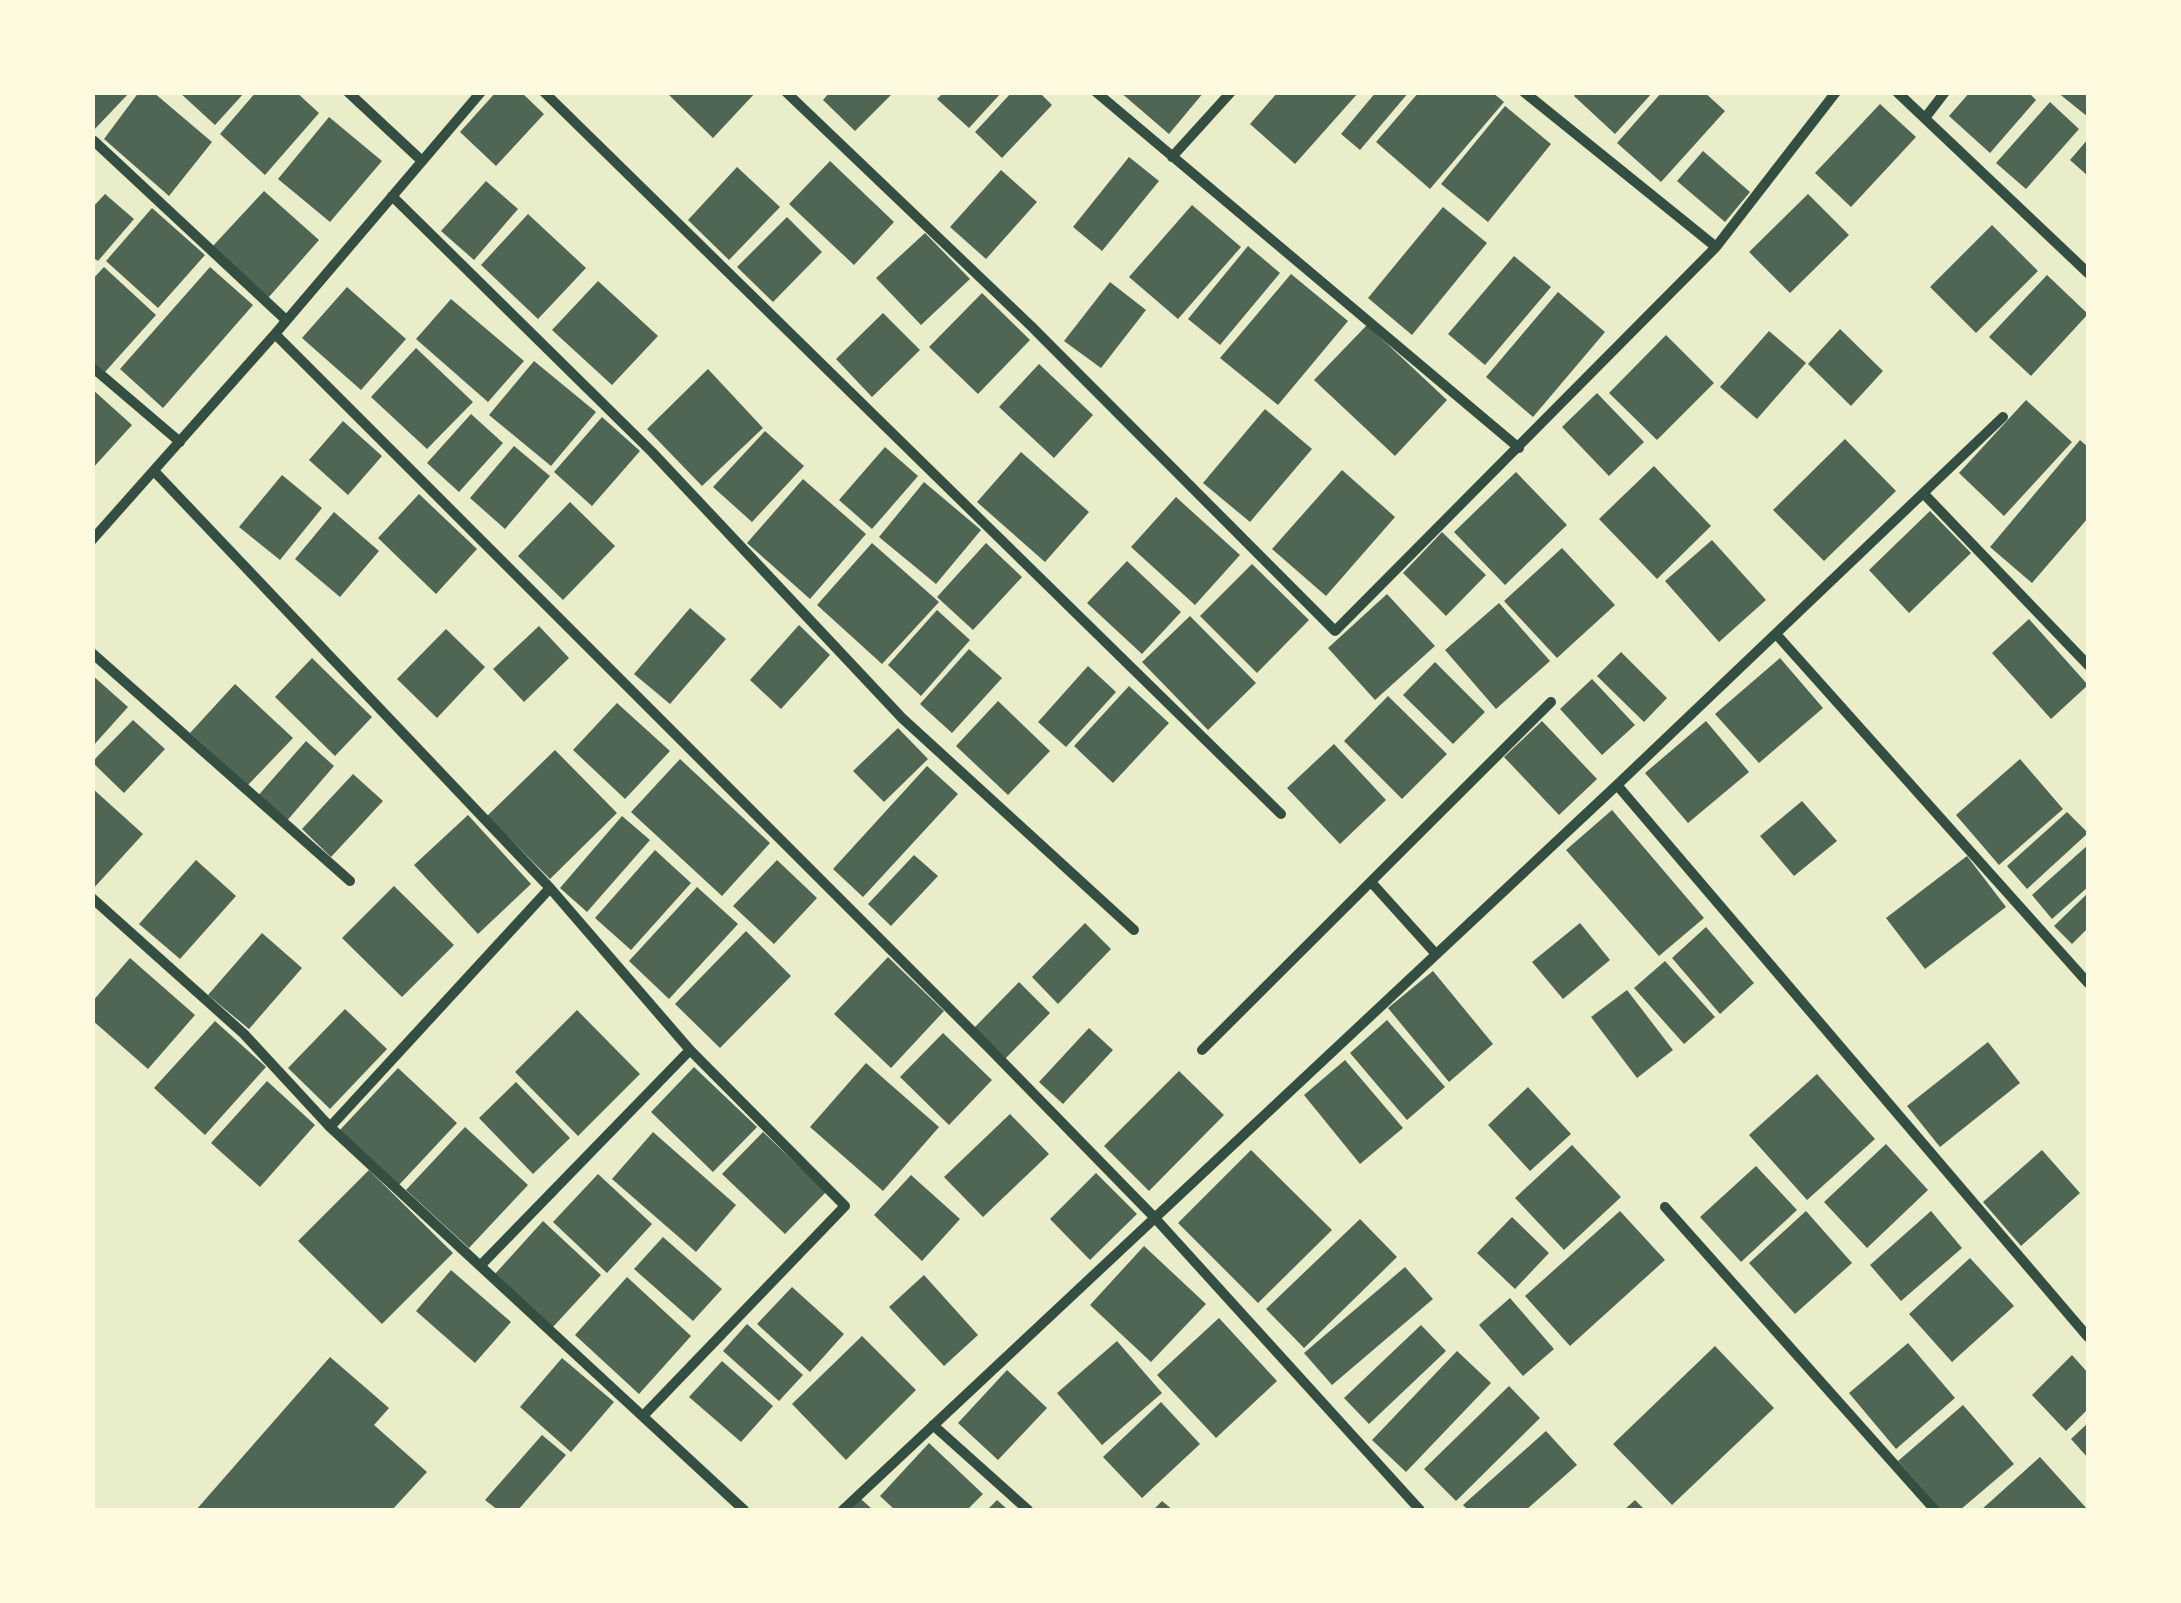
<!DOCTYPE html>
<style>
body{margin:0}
#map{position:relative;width:2181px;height:1603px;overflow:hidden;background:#e9edc9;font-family:"Golos Text",sans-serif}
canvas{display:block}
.frame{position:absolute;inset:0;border:95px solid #fefae0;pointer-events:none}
</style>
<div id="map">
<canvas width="2181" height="1603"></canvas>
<div class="frame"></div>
</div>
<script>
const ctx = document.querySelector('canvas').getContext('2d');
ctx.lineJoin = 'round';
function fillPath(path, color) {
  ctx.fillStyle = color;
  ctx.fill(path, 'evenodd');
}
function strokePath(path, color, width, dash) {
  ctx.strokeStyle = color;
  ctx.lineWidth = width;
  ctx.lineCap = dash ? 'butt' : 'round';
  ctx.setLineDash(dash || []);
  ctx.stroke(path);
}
fillPath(new Path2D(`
 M92,92H130L92,132Z
 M139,92H153L212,142L169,196L104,139Z
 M179,92H245L215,125Z
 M256,92H296L319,113L265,175L220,134Z
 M496,92H521L544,114L496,166L460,132Z
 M666,92H756L713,138Z
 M830,92H894L855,131L823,100Z
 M944,92H1002L969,128L937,99Z
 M1012,92H1039L1052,105L1002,158L975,132Z
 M1120,92H1204L1169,134Z
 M1278,92H1359L1295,164L1250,124Z
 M1376,92H1409L1360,150L1341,134Z
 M1419,92H1492L1504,102L1430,189L1376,142Z
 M1577,92H1653L1615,134L1574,96Z
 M1662,92H1704L1725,111L1661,182L1617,143Z
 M1970,92H2028L2036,100L1990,153L1949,116Z
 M2057,92H2088V117Z
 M2050,102L2079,129L2026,189L1996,163Z
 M1880,104L1916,137L1851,207L1815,173Z
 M1505,106L1551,144L1488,222L1441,184Z
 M329,117L382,161L330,222L278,179Z
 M2088,139V176L2070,160Z
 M1703,151L1750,192L1725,222L1677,181Z
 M1129,157L1159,181L1102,251L1073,227Z
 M830,161L894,222L854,265L789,204Z
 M737,167L780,207L729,260L688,220Z
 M1001,170L1037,202L986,259L950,227Z
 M486,181L518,209L474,260L441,231Z
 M264,191L319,240L268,298L212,247Z
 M105,194L134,219L98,261L92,257V208Z
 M1808,194L1849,235L1790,293L1749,252Z
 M1192,205L1241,247L1178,319L1129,277Z
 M1443,207L1487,243L1412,335L1368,298Z
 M152,208L205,255L158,308L106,261Z
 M528,214L586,268L538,319L481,265Z
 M787,217L822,252L773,302L737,267Z
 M1992,225L2038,271L1976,333L1930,287Z
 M925,233L970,279L921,325L876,278Z
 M1248,246L1280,273L1220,345L1188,319Z
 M1514,256L1551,287L1485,365L1448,334Z
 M104,267L156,315L105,372L92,361V280Z
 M210,267L253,305L163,408L120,369Z
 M1291,274L1348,321L1278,405L1220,358Z
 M2047,275L2088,314L2031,376L1989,337Z
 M598,281L658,336L612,385L552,330Z
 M1110,282L1146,310L1101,368L1064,341Z
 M347,287L406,339L361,390L302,338Z
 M1558,292L1605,332L1533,417L1486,377Z
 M982,293L1030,340L978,394L929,347Z
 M451,299L524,361L488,402L416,339Z
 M883,313L920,350L872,397L836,359Z
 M1367,325L1447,400L1395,456L1314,380Z
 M1840,329L1883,371L1851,406L1808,364Z
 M1769,331L1806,363L1757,419L1720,387Z
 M1666,335L1714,383L1657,440L1609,393Z
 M416,348L473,402L427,449L371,397Z
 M534,361L596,412L551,466L489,415Z
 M1039,364L1093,415L1054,458L999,407Z
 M708,369L763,428L702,486L647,429Z
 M92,389L132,425L92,469Z
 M1597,393L1644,442L1609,476L1562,427Z
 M2026,400L2072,442L2004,516L1959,473Z
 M1265,409L1312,449L1250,522L1203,483Z
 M471,414L503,443L459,492L427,463Z
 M602,417L640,451L592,506L554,472Z
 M343,421L382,456L348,495L309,460Z
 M765,431L804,466L752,522L713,487Z
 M1845,439L1896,491L1824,561L1773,510Z
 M2080,440L2088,447V518L2032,583L1990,547Z
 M514,446L550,476L505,529L470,498Z
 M885,447L918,476L872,529L839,500Z
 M1021,452L1089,512L1045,562L977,502Z
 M1654,466L1711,526L1657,579L1599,519Z
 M1342,470L1395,517L1326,596L1272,549Z
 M1516,472L1567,525L1505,585L1454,532Z
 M282,475L322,508L280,560L239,527Z
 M803,479L866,534L810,599L747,543Z
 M924,482L981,530L936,584L879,537Z
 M419,494L477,549L436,594L378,538Z
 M1176,497L1240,555L1195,605L1131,547Z
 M570,502L615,546L563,600L518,556Z
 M1930,511L1971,553L1909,613L1869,570Z
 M334,512L379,551L340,597L295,559Z
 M1442,532L1486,575L1446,616L1403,573Z
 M1712,540L1766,600L1719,642L1665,581Z
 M872,543L939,602L882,664L817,605Z
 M986,543L1022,577L973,630L937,597Z
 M1562,548L1615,605L1557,658L1504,601Z
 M1127,561L1181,612L1142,654L1087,603Z
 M1252,564L1309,620L1257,673L1200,616Z
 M1387,594L1435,646L1375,700L1328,648Z
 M1499,603L1550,661L1496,709L1445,650Z
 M690,608L726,639L670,704L634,674Z
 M937,610L970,640L921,696L888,665Z
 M1190,616L1256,683L1208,730L1142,662Z
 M2029,619L2088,685L2051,719L1992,653Z
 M799,625L830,655L781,709L750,680Z
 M539,626L569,658L524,702L493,669Z
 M446,629L485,667L437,718L397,679Z
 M969,649L1002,678L952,733L920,704Z
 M1621,652L1667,698L1644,722L1597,676Z
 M312,658L372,717L335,756L275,697Z
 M1780,658L1823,708L1759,763L1715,714Z
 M1435,662L1485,712L1453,744L1403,695Z
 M1088,666L1116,692L1066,747L1038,722Z
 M92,675L128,707L92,747Z
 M1592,679L1635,725L1602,755L1560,709Z
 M235,684L293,738L248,785L190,733Z
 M1129,686L1169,723L1113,783L1074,746Z
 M1388,696L1447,754L1402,799L1344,741Z
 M998,701L1050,751L1008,795L956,746Z
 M617,703L670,751L625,799L573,750Z
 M133,720L165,749L124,793L92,762Z
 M1542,721L1597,779L1559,815L1504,757Z
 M1706,721L1749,772L1688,823L1645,773Z
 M898,728L928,759L884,802L853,771Z
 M306,741L334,766L285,823L256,798Z
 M1334,744L1386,800L1340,844L1287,788Z
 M555,750L617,813L550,879L487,816Z
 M680,759L770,843L722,896L631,812Z
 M2020,759L2063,809L1999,865L1956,815Z
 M927,766L958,794L863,897L833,869Z
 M353,774L383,801L331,857L302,829Z
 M92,788L143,834L92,890Z
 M1802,801L1837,841L1794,876L1760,836Z
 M1612,810L1704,918L1659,956L1566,850Z
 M2067,812L2088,833L2027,889L2007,866Z
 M468,815L531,884L478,934L414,865Z
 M622,816L650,840L587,912L560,888Z
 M2088,845V887L2052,919L2032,895Z
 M655,850L691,883L631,950L595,918Z
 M914,855L938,876L891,926L868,904Z
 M1967,856L2006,907L1925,969L1886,918Z
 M196,860L236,896L180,959L139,924Z
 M777,860L817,898L774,944L733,906Z
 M394,886L454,945L402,997L342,938Z
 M697,887L738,924L669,999L629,961Z
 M2088,893V928L2072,944L2054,926Z
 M1085,923L1111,949L1058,1004L1032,977Z
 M1580,923L1610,960L1563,999L1532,962Z
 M1706,927L1754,983L1720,1014L1672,958Z
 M746,931L791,976L720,1048L675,1004Z
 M262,933L302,968L249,1029L208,995Z
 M888,957L944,1011L891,1068L834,1014Z
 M130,958L195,1015L148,1069L92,1020V1002Z
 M1665,961L1715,1017L1684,1044L1634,988Z
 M1433,971L1493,1044L1449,1082L1388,1008Z
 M1019,982L1050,1013L1005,1059L974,1028Z
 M1627,990L1673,1050L1637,1078L1591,1017Z
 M345,1009L387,1049L330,1109L288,1068Z
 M577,1010L640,1074L578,1136L515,1072Z
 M1387,1020L1445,1087L1407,1120L1350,1053Z
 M215,1021L266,1067L205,1135L154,1088Z
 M1089,1028L1113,1050L1063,1104L1039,1082Z
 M943,1033L992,1080L949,1125L900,1077Z
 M1988,1042L2020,1083L1940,1147L1907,1106Z
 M1345,1060L1403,1128L1360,1164L1304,1095Z
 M866,1063L939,1127L883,1191L810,1127Z
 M694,1067L757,1127L713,1172L651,1112Z
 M398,1068L457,1123L398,1186L339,1131Z
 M1179,1071L1224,1115L1149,1191L1104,1146Z
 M1817,1074L1875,1139L1807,1200L1749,1135Z
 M267,1081L315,1125L260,1187L211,1143Z
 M516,1082L570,1138L533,1174L479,1118Z
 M1528,1087L1571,1134L1530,1171L1488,1125Z
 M1010,1114L1049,1154L983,1217L944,1177Z
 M465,1127L528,1185L469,1248L406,1190Z
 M653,1132L736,1205L696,1252L612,1179Z
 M763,1132L826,1192L785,1234L722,1174Z
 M1886,1144L1928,1190L1867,1248L1824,1202Z
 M1572,1145L1621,1197L1564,1250L1515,1198Z
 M1251,1150L1332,1230L1258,1303L1178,1223Z
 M2042,1150L2080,1193L2021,1246L1983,1202Z
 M1756,1166L1797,1210L1741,1262L1700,1217Z
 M369,1170L453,1253L382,1324L298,1241Z
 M1096,1173L1137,1214L1090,1260L1050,1219Z
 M598,1174L652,1224L607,1273L553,1222Z
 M911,1175L960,1219L922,1261L874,1215Z
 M1620,1211L1665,1260L1570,1346L1525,1296Z
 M1806,1211L1852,1263L1795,1314L1749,1263Z
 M1931,1211L1962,1248L1901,1301L1870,1265Z
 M1512,1217L1549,1253L1515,1289L1477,1253Z
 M1360,1219L1397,1257L1304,1348L1266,1309Z
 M543,1221L601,1275L552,1328L495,1274Z
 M663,1237L722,1289L693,1321L634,1269Z
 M1144,1246L1206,1304L1151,1362L1090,1305Z
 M1970,1258L2014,1306L1952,1362L1909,1314Z
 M1405,1267L1433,1299L1332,1385L1304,1353Z
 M451,1270L511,1322L475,1363L416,1311Z
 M924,1275L978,1335L944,1366L889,1307Z
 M627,1277L691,1336L639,1394L575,1335Z
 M792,1287L844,1334L810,1372L757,1324Z
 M1510,1298L1554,1349L1523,1376L1479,1325Z
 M1219,1318L1277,1381L1216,1438L1157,1375Z
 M747,1324L803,1375L779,1401L723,1351Z
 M1421,1325L1446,1351L1369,1424L1344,1398Z
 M862,1336L916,1390L846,1460L792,1404Z
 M1117,1341L1162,1393L1102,1445L1057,1393Z
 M1908,1343L1955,1398L1896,1449L1849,1393Z
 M1715,1346L1774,1408L1672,1505L1613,1444Z
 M1457,1351L1491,1383L1406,1472L1372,1440Z
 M2072,1355L2088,1373V1409L2066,1431L2032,1395Z
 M330,1357L389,1408L374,1425L427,1472L392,1510H196Z
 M562,1358L614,1402L571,1452L520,1407Z
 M722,1361L773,1406L741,1442L689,1397Z
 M1007,1370L1047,1408L998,1460L958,1423Z
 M1509,1386L1540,1418L1456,1501L1424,1469Z
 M1161,1402L1200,1444L1142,1498L1103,1457Z
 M1963,1405L2014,1464L1960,1510H1941L1898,1461Z
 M2088,1423V1458L2071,1439Z
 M1546,1431L1577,1465L1526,1510H1468L1463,1505Z
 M542,1435L566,1455L518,1510H498L485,1500Z
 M929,1443L983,1494L967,1510H895L880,1496Z
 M2040,1457L2088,1510H1981Z
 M861,1499L873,1510H850Z
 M997,1500L1008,1510H987Z
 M1635,1500L1645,1510H1624Z
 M1162,1501L1173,1510H1153Z`), '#4f6655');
strokePath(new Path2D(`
 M348,92L422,161
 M544,92L1281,814
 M786,92L1031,326L1335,631L1716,247L1836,92
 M1096,92L1519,448
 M1524,92L1716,247
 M1897,92L2088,273
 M1925,118L1945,92
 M94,141L286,320
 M1172,157L1231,92
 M392,196L652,452L902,718L1134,930
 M275,334L991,1050L1154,1217L1420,1510
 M92,367L180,442
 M155,472L550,888L690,1050L845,1206L643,1416
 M1925,495L2088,665
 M92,540L275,334L481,92
 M1776,634L2088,983
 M92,653L350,881
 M1617,785L2088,1337
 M1371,882L1435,953
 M92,898L244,1034L330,1127L744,1510
 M1202,1050L1551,702
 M330,1127L550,888
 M1665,1207L1935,1510
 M481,1265L690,1050
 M933,1425L1028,1510
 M843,1510L1617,785L2003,417`), '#344e41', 10);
</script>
